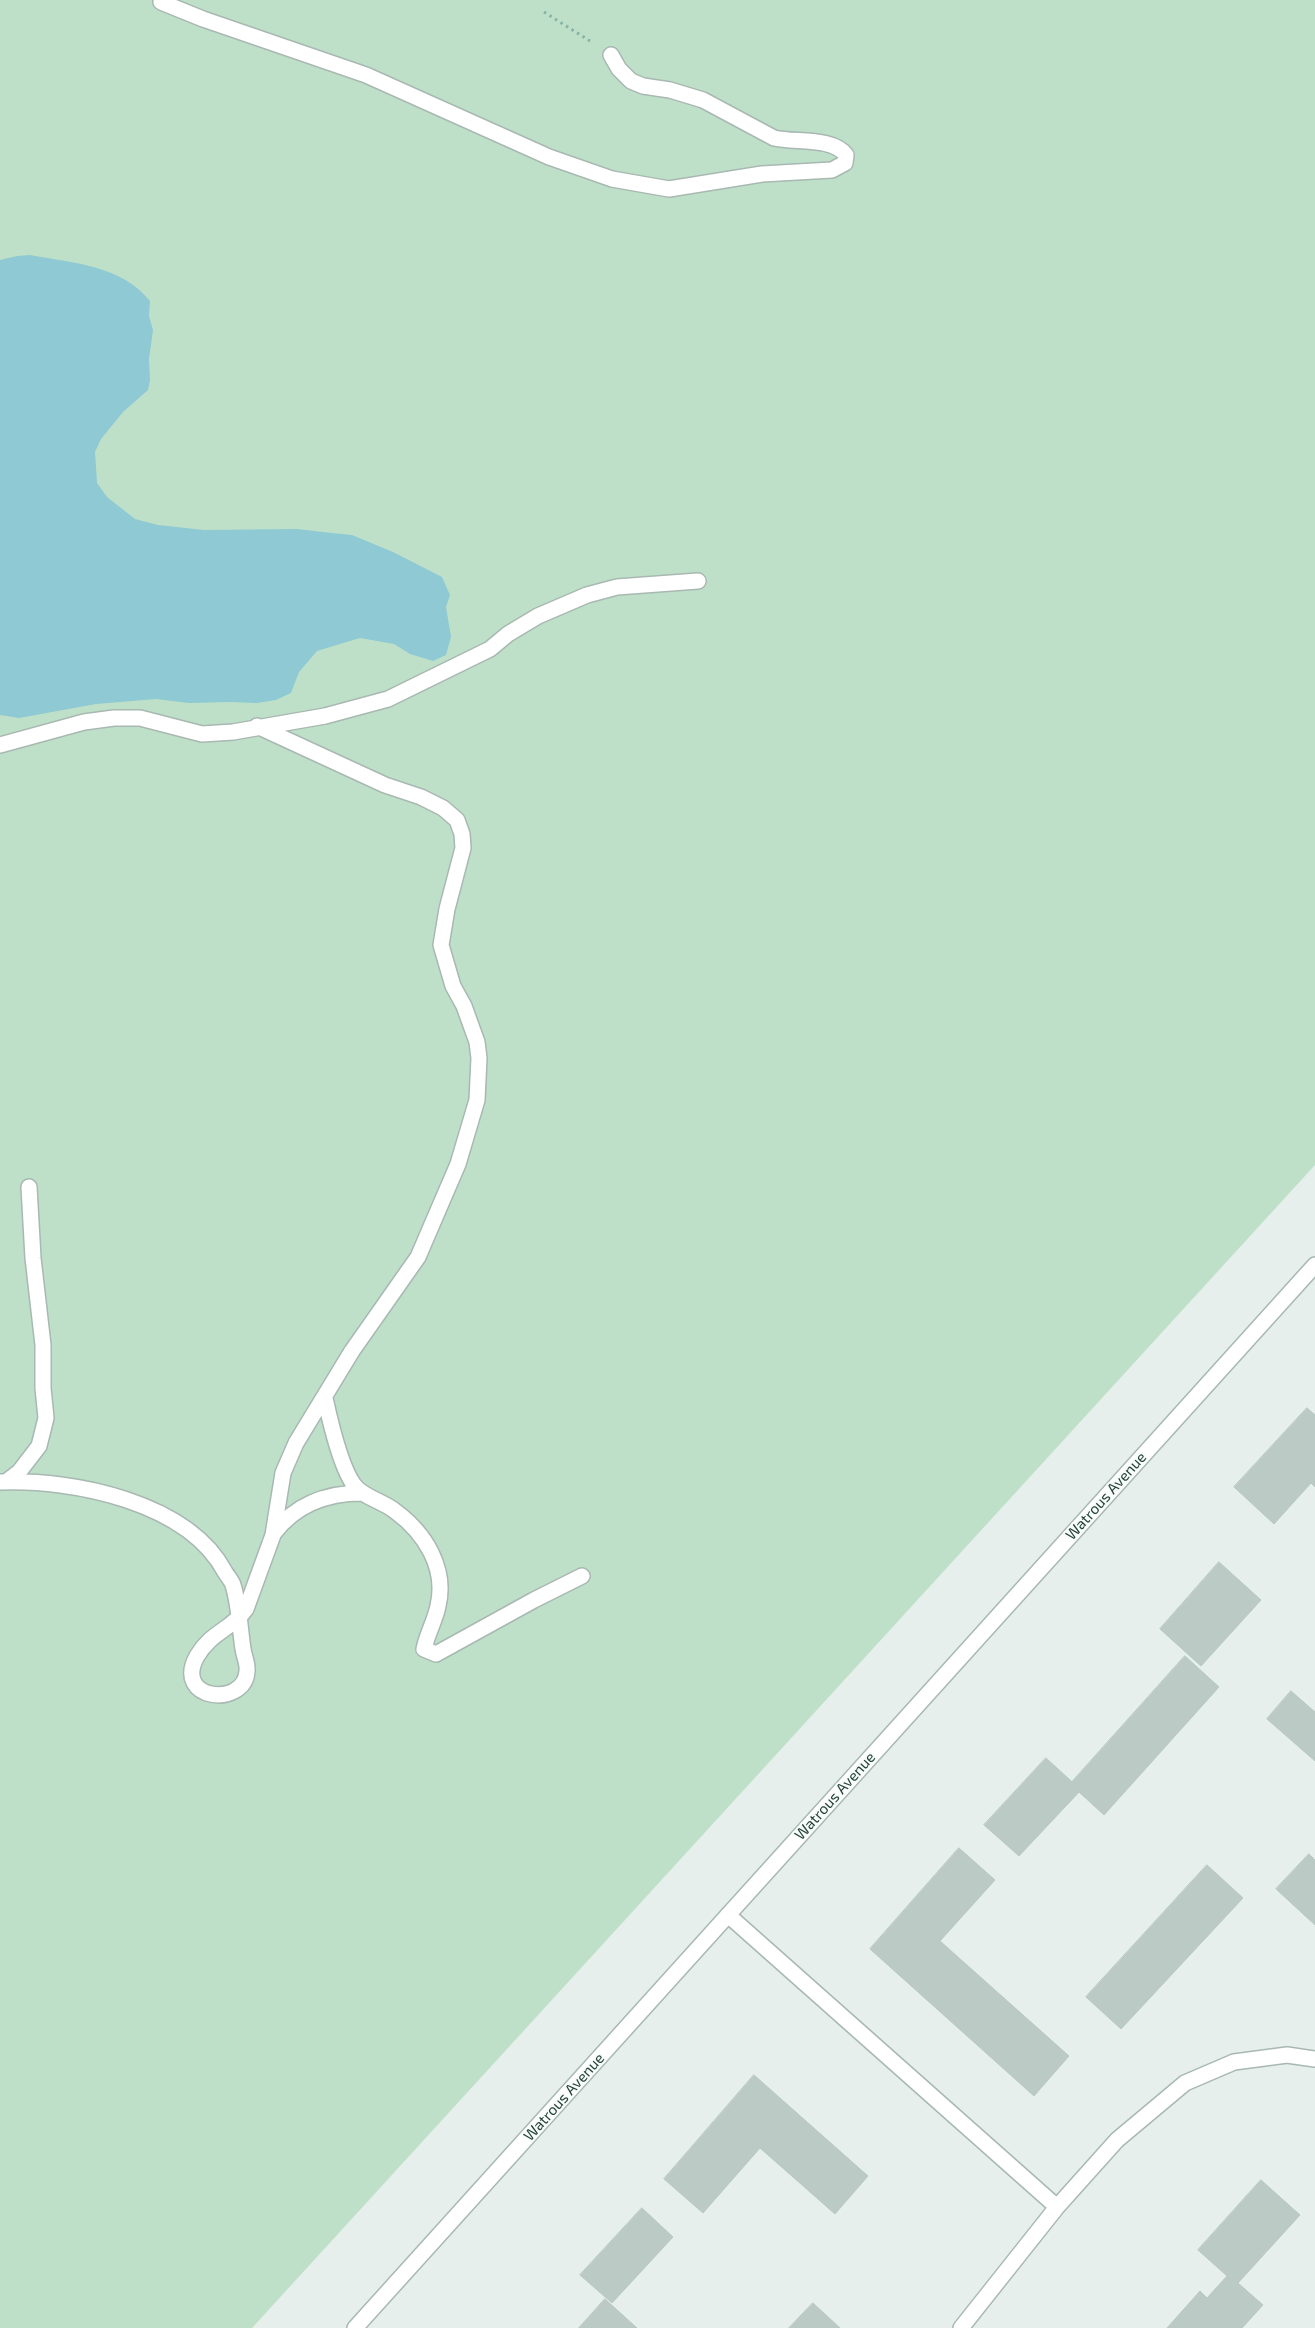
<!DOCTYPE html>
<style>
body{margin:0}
canvas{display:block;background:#e6efeb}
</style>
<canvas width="1315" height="2328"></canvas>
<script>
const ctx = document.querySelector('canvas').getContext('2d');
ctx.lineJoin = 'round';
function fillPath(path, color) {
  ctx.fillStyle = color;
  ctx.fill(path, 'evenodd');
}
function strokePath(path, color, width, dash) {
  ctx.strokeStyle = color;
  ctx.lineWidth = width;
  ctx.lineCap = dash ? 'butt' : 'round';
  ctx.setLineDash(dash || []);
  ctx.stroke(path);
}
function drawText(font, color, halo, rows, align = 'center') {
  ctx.font = font + ' "Exo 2",sans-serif';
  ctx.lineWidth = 4;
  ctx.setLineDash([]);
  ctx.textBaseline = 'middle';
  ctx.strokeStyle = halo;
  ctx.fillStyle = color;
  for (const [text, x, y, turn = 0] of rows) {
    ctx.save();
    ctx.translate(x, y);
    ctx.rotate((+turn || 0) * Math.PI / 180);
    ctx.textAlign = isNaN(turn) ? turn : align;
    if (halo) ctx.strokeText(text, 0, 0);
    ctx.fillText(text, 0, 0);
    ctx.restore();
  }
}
fillPath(new Path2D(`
 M0,0H1315V1165L252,2328H0Z`), '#bfe0c8');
fillPath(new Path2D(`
 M30,255C73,263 121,265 150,301L149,316L153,330L149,359L150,381L148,390L123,412L101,439L95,452L97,483L107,497L135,519L158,525L204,530L297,529L332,533L352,535L393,552L442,577L450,595L446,607L451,637L446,655L433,661L410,654L394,644L360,638L317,651L299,672L291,693L276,700L257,703L229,702L189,703L156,699L96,704L19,718L0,715V260L17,256Z`), '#8ec9d4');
const building = new Path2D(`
 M1307,1408L1315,1415V1487L1311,1483L1274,1524L1234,1487Z
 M1219,1562L1261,1600L1201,1666L1160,1629Z
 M1185,1656L1219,1687L1104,1815L1079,1792L1081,1790L1072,1782Z
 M1291,1691L1315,1712V1761L1267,1719Z
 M1046,1758L1081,1790L1019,1856L984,1825Z
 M959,1848L995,1880L940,1941L1069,2056L1034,2096L870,1949Z
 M1309,1854L1315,1860V1925L1276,1889Z
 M1207,1865L1243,1898L1121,2029L1086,1997Z
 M754,2075L868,2176L835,2214L760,2148L703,2213L664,2179Z
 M1261,2180L1300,2215L1238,2283L1263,2305L1242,2328H1167L1200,2291L1207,2298L1227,2276L1198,2250Z
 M642,2208L673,2237L612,2303L580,2275Z
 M605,2299L637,2328H579Z
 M813,2303L840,2328H789Z`);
fillPath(building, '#bbcac4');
strokePath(building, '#b8c9c2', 1);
const service = new Path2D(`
 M161,2L203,19L366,75L549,157L612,179L669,189L762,174L832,170L845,163L846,155C833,137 795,143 774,138L703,100L670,90L643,86L631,81L619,69L611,55
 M0,745L84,722L114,718H140L202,734L233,732L325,716L388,699L490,649L508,634L538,616L587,595L617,587L698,581
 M325,1398C330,1421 340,1466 354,1485C364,1498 383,1501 395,1511C425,1533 447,1568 438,1606C435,1621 427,1634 424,1649L436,1654L534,1600L582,1576
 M0,1482C73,1479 188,1502 225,1572C228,1577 232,1581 233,1585C239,1604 240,1629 243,1649C244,1656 248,1664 247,1671C245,1708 172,1701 197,1656C211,1632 231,1630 246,1609L273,1535L283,1473L296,1443L352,1351L418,1257L458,1164L477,1100L479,1058L477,1042L464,1006L453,986L441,945L447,909L463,848L462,834L457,820L443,808L421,797L385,785L257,726
 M6,1482L19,1472L39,1446L46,1418L43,1388V1345L33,1258L29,1187
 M274,1533C296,1504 326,1493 362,1493
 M728,1915L1057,2207
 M961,2328L1057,2207L1117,2140L1185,2083L1234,2062L1287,2055L1315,2059`);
const tertiary = new Path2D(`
 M355,2328L1315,1265`);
strokePath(service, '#a8b8b2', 18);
strokePath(tertiary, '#a8b8b2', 18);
strokePath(new Path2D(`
 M544,12L590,41`), '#86b3a5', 3, [2.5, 4]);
strokePath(service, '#fff', 15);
strokePath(tertiary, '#fff', 15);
drawText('15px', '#24423a', '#f7fbf9', [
 ["Watrous Avenue",1106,1496,-48],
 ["Watrous Avenue",835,1796,-48],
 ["Watrous Avenue",564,2097,-48]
]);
</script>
